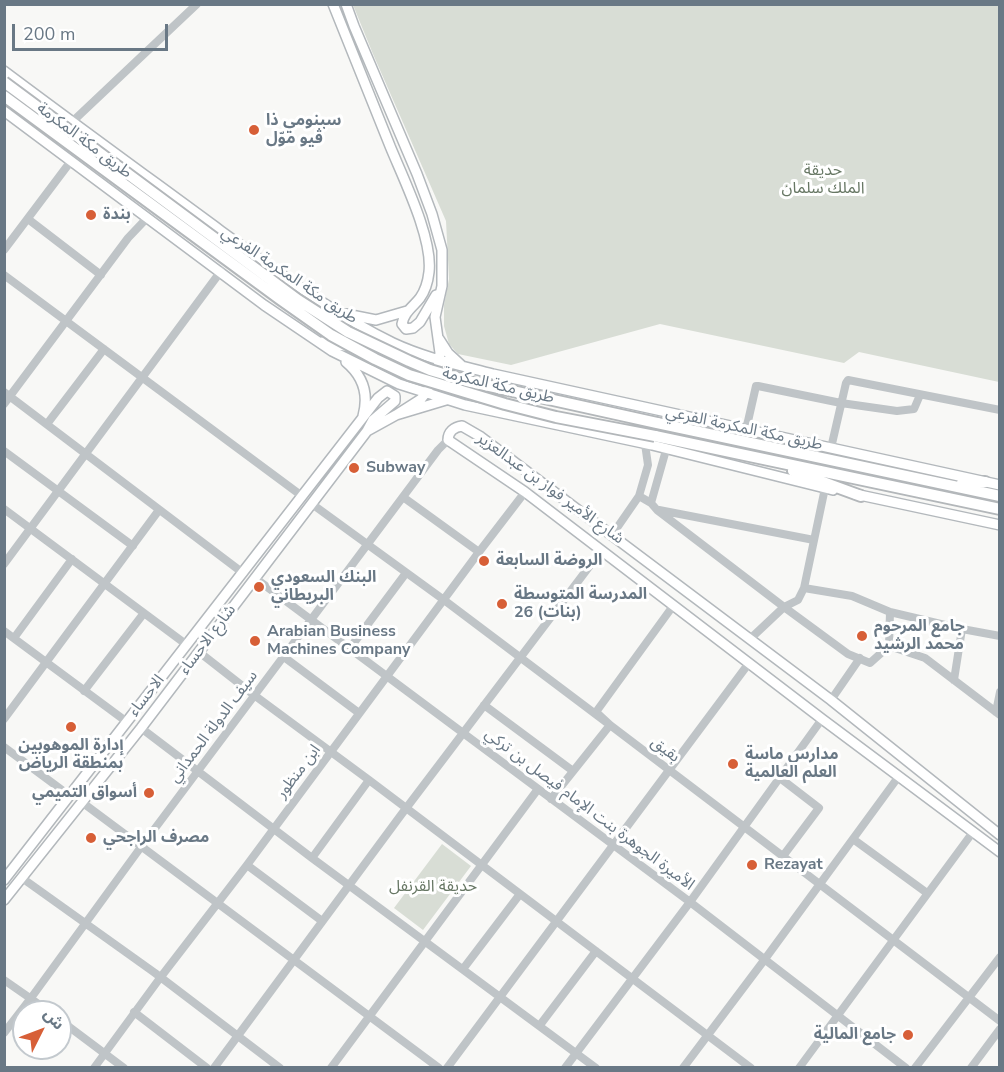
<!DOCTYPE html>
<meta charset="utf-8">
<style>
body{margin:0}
#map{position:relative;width:1004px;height:1072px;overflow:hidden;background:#f8f8f6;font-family:"Nunito Sans","Noto Sans Arabic",sans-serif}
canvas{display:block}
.frame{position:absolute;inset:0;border:6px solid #697885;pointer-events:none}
.north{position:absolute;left:12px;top:1000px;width:60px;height:60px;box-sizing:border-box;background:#fff;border:2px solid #c3c9ce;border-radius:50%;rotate:48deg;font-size:16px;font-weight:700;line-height:24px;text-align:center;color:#697885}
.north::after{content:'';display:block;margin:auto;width:21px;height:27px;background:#d75f37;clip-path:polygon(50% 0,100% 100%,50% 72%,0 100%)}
.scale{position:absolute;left:12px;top:24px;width:156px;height:27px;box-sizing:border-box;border:3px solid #697885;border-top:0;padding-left:8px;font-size:18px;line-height:21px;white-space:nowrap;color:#697885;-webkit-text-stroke:4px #fff;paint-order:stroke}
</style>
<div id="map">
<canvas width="1004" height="1072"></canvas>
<div class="frame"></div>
<div class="north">ش</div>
<div class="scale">200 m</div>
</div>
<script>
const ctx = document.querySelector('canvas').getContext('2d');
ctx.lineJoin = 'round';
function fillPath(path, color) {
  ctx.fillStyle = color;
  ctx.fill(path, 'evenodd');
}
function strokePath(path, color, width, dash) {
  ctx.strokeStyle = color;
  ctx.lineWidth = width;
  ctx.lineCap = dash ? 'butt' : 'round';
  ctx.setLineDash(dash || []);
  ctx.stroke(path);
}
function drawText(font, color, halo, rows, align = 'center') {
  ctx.font = font + ' "Nunito Sans","Noto Sans Arabic",sans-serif';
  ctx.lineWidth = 6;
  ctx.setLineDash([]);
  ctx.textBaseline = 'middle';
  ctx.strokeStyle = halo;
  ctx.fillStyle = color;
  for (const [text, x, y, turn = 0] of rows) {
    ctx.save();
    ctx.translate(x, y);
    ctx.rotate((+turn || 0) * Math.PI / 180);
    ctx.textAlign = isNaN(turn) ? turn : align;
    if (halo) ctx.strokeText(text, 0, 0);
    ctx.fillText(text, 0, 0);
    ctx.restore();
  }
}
fillPath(new Path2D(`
 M353,5H999V382L859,352L844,363L660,324L511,365L458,354L449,344L444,326V305L449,279L446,221L373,54Z
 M442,844L471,866L423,930L394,908Z`), '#d8ddd5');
const major = new Path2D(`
 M333,4C352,52 371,99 390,146C403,178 433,238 429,272C428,281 425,291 420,298C413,307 404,312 402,324L406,329L413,328L420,322L436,295
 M346,4L354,26L417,174L432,214L442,250V286L435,317L440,353L438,367
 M4,71C76,125 149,178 221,231C275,270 333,314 393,343C425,358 459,365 493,374L1000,485
 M4,111L264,305L332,351L399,384L465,405L652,445L833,490
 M346,314L376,320L407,311
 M439,339L448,353L461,365
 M322,342C341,346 360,349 379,346
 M346,362C363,376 369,394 363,416
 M396,415L421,399L428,390
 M367,431L396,415L446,400
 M855,494L1000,525
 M1000,835L831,700L481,437L462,426C454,427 448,432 448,440L525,492L822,719L1000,852
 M4,880L378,398L387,391L395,396V401L373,420L367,431L141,728L4,900`);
const highway = new Path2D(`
 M657,423L1000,496
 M655,436L1000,509
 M793,471L861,496
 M962,483L985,482`);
strokePath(major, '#b3b8bc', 12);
strokePath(highway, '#b3b7ba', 14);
strokePath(new Path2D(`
 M72,122L197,4
 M28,219L101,275
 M4,250L71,161
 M4,275L302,496
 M4,392L243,573
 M4,404L128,238L147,218
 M47,424L104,349
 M746,430L756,386H758L841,403L897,411L914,409L920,395
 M831,448L846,383L848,380L1000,410
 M4,451L133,546
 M639,496L651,503L657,510L784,607L848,654L870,663L889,646L890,612
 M403,497L479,552
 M651,503L666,450
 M312,504L444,600L610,725L1000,1021
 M4,509L187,645
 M659,510L814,540
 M612,535L639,496L648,465L645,444
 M4,564L221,271
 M255,578L690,902L906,1068
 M804,588L852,596L890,612L962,629L1000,636
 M4,631L127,722
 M14,638L72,559
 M750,639L784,607L798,600L804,588L825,488
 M889,646L925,658L1000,715
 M350,648L406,573
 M199,652L254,695L369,780L751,1068
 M284,657L359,713
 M954,680L962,629
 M84,691L144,613
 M831,700L860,658
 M484,705L573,771
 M996,712L1000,692
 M4,719L159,510
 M141,728L312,858L596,1068
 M4,747L70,796
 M780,778L819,808L783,856
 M551,799L610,725L596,712L673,606
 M83,803L439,1068
 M853,839L927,893
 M312,858L369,780
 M247,865L322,921
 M22,878L155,973L280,1068
 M463,969L520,894
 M4,980L50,1012
 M134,1012L207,1068
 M60,1020L124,1068
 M540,1025L596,951
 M4,1033L31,998L141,847L438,450L448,440
 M94,1068L160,978L247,865L479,552L525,492
 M214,1068L401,815L601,551
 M331,1068L538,789
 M447,1068L749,663
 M565,1068L690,902L822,719
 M683,1068L765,959L899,776
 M799,1068L973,832
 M915,1068L1000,957
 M971,1068L1000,1029`), '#bfc4c7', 8);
strokePath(major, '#fff', 9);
strokePath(highway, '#fff', 10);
const highwayBridge = new Path2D(`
 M4,82L298,300L348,332L409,361L430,370L467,381L657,423
 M4,96L280,299L331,335L375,359L409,375L505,404L556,417L655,436`);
strokePath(highwayBridge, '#b3b7ba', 14, []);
strokePath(highwayBridge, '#fff', 10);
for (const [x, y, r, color] of [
 [254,130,6,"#d75f37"],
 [91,215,6,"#d75f37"],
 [354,468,6,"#d75f37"],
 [484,561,6,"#d75f37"],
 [259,587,6,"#d75f37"],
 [502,604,6,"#d75f37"],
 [862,636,6,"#d75f37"],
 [255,641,6,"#d75f37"],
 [71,727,6,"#d75f37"],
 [733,764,6,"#d75f37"],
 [149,793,6,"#d75f37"],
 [91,838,6,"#d75f37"],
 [752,865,6,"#d75f37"],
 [908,1035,6,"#d75f37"]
]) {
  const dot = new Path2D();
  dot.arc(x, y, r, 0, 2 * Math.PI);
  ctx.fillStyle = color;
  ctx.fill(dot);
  strokePath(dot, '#fff', 2);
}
drawText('bold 16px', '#697885', '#fff', [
 ["سينومي ذا",266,121],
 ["ڤيو موّل",266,139],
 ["بندة",103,215],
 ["Subway",366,468],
 ["الروضة السابعة",496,561],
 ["البنك السعودي",271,578],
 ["البريطاني",271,596],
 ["المدرسة المتوسطة",514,595],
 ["26 (بنات)",514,613],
 ["جامع المرحوم",874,627],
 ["محمد الرشيد",874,645],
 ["Arabian Business",267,632],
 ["Machines Company",267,650],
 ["إدارة الموهوبين",71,746,"center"],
 ["بمنطقة الرياض",71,764,"center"],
 ["مدارس ماسة",745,755],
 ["العلم العالمية",745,773],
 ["أسواق التميمي",137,793,"right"],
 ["مصرف الراجحي",103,838],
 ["Rezayat",764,865],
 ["جامع المالية",896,1035,"right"]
], 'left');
drawText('16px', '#697885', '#fff', [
 ["طريق مكة المكرمة",84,141,37],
 ["طريق مكة المكرمة الفرعي",289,276,34],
 ["طريق مكة المكرمة",498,386,13],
 ["طريق مكة المكرمة الفرعي",744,429,12],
 ["شارع الأمير فواز بن عبدالعزير",550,489,36],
 ["شارع الاحساء",208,640,-53],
 ["الاحساء",147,696,-52],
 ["سيف الدولة الحمداني",214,727,-53],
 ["بقيق",665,750,38],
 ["ابن منظور",299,772,-53],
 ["الأميرة الجوهرة بنت الإمام فيصل بن تركي",589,810,37]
]);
drawText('16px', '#677764', '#fff', [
 ["حديقة",823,171],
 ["الملك سلمان",823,189],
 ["حديقة القرنفل",433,887]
]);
</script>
